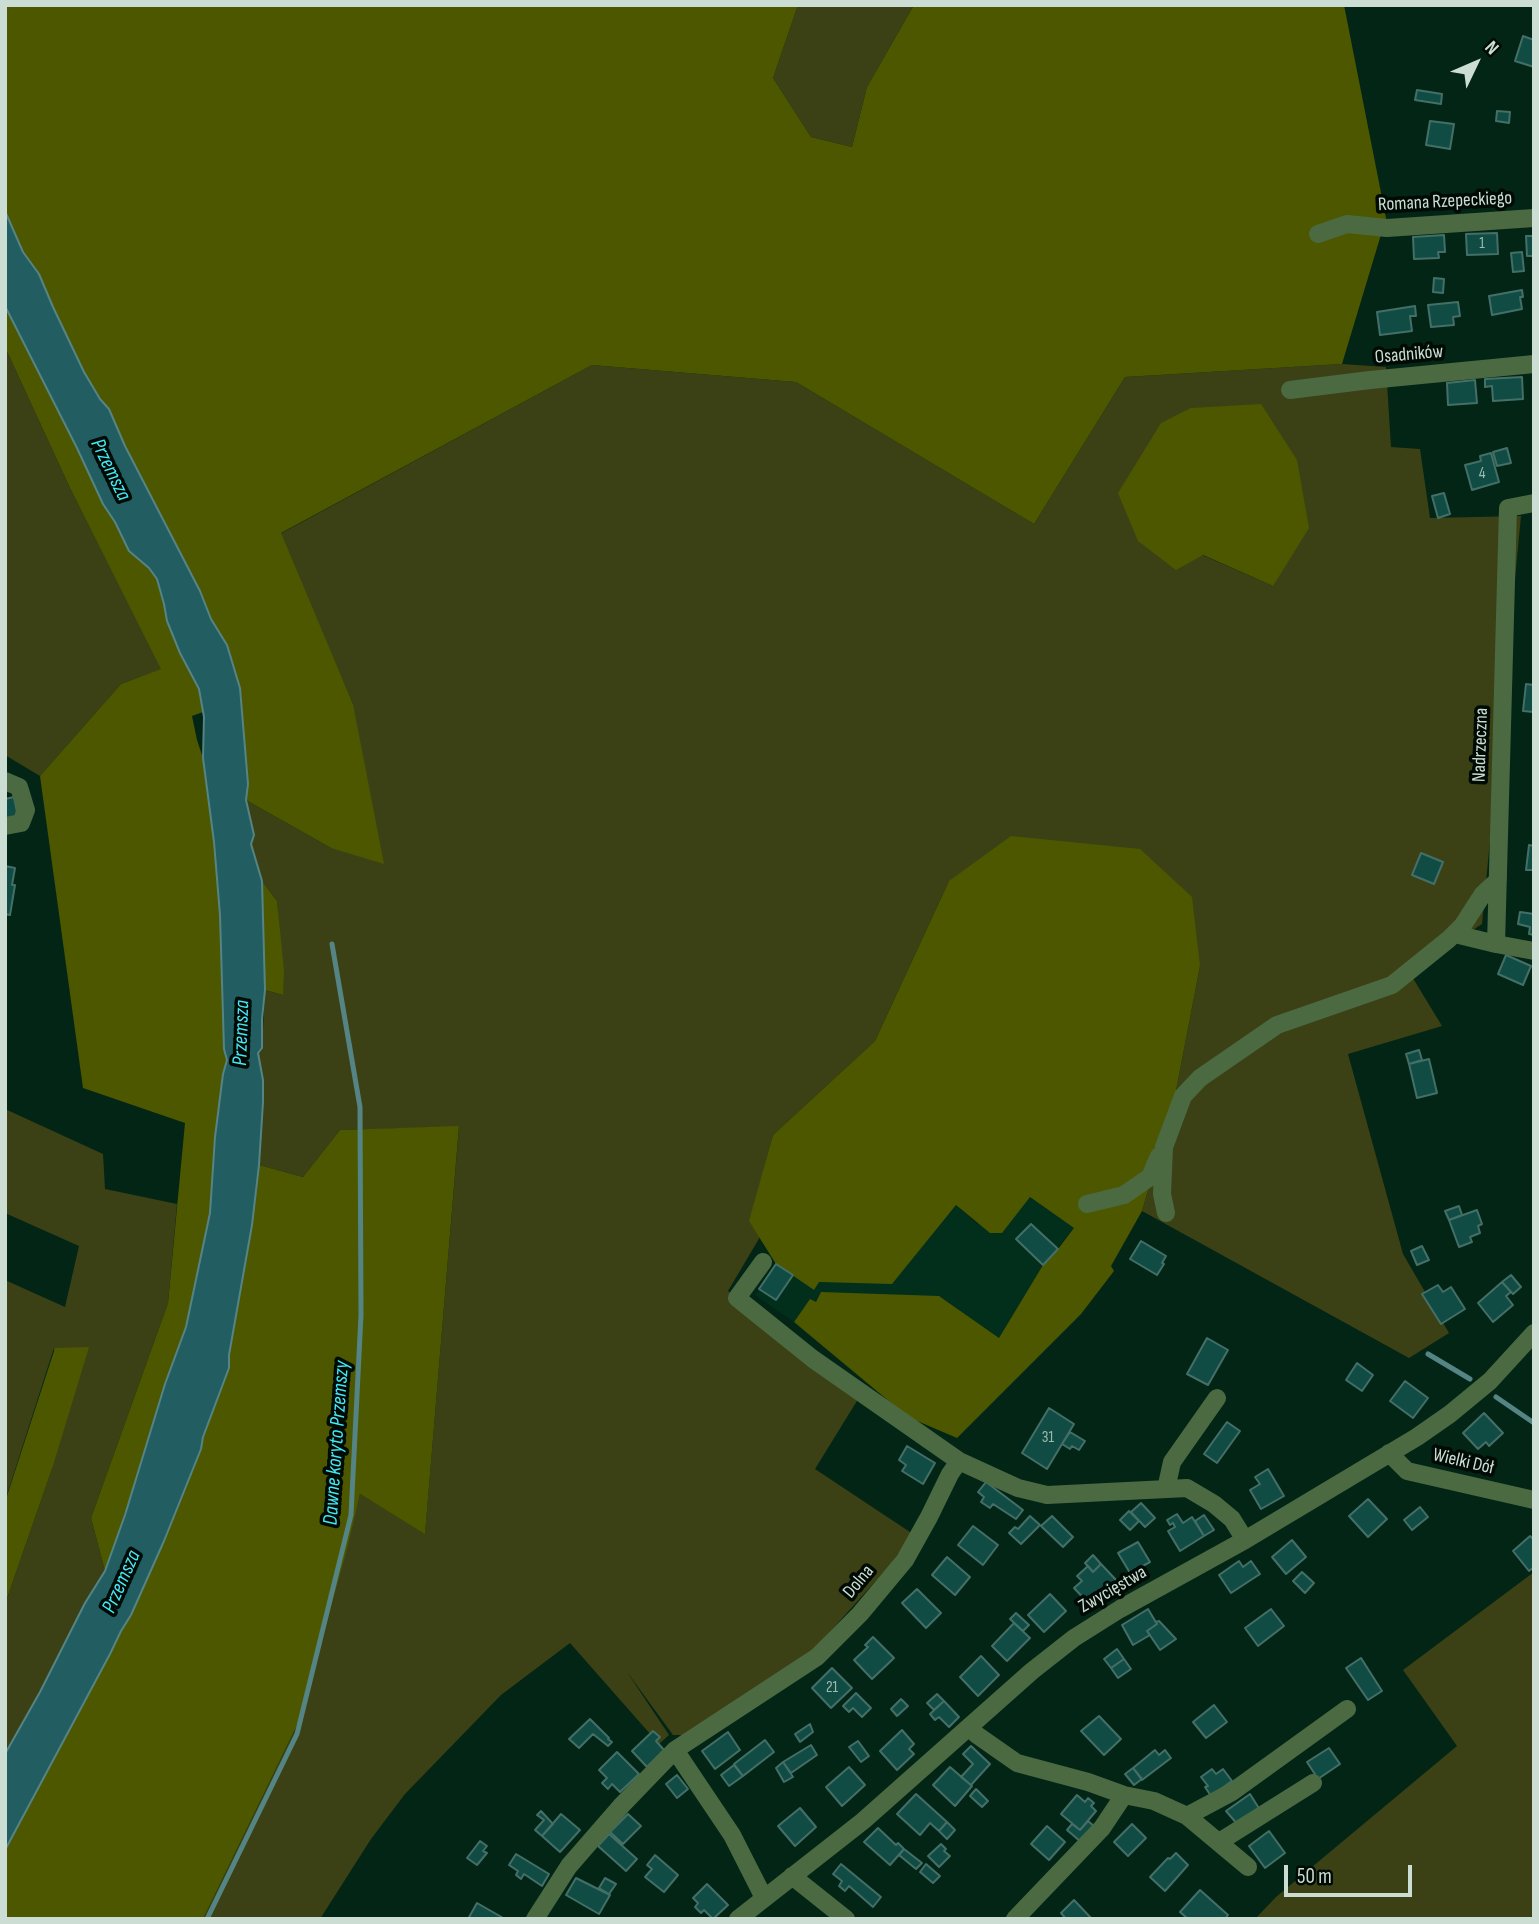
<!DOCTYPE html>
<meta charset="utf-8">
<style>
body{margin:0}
#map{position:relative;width:1539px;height:1924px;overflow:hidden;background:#032516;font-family:"Sofia Sans Condensed",sans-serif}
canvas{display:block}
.frame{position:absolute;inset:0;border:7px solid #ccded3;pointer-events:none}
.north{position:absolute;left:1441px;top:28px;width:70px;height:70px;-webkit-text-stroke:5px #010b05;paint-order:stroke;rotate:46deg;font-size:19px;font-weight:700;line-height:28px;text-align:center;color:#ccded3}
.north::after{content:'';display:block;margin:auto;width:24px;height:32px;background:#ccded3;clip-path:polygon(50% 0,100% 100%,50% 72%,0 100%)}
.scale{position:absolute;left:1284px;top:1865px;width:128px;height:32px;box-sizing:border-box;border:4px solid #ccded3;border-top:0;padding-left:9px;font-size:21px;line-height:24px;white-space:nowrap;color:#ccded3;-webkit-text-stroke:5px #010b05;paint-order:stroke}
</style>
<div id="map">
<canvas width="1539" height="1924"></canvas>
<div class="frame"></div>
<div class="north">N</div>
<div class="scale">50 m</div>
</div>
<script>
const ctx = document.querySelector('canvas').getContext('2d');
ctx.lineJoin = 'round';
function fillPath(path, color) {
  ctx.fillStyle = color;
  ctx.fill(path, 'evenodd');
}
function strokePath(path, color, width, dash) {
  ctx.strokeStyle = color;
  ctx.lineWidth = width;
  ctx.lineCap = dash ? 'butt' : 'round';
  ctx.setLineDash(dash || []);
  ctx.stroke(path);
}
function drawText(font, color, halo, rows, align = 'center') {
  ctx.font = font + ' "Sofia Sans Condensed",sans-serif';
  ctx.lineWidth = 7;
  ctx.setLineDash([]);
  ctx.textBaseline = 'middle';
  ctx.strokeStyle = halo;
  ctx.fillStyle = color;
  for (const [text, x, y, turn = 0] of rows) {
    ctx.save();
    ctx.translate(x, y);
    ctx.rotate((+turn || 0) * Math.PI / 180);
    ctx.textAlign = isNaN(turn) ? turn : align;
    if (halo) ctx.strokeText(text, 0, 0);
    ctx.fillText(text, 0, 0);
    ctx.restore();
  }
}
fillPath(new Path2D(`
 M1030,1197L1074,1228L1043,1265L999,1338L939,1296L815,1303L810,1299L794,1322L755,1295L776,1264L793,1275L819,1282L892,1283L956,1205L977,1224Z`), '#022f1c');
fillPath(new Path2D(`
 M798,5H914L867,87L852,147L811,137L773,78Z
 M5,347L70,488L162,669L121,684L40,776L5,755Z
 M1342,364L1386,367L1391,447L1420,449L1430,518L1521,516L1482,924L1451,944L1411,975L1442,1026L1348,1054L1403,1254L1449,1333L1409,1358L1142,1211L1175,1096L1200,966L949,881L875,1041L773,1135L750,1221L760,1237L728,1291L860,1396L815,1469L913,1534L890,1565L810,1654L686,1735H673L627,1672L669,1735L659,1744L570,1643L501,1695L405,1794L371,1839L320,1919H203L299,1721L360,1494L425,1533L459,1127L340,1130L303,1177L259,1165L263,1102L258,1053L262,1048L265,990L283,995L277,901L262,881L251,844L254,835L246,800L331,848L353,704L280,534L592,365L796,382L1034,524L1125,377ZM1161,423L1273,586L1202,555Z
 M5,1109L103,1154L105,1189L177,1204L168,1303L91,1518L105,1571L85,1603L40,1692L5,1754V1604L52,1469L54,1348L5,1501V1280L65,1307L79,1246L5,1213Z
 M1534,1572V1919H1255L1276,1897L1457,1746L1403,1670Z`), '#3b4115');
fillPath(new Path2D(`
 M5,5H798L773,78L811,137L852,147L867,87L914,5H1344L1386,218L1342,364L1125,377L1034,524L796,382L592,365L281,533L353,704L384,864L331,848L246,800L248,784L240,688L227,645L211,619L199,590L125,446L109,409L100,399L84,372L53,307L39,274L23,252L5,211Z
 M5,306L77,448L103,504L144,564L149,568L157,579L164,604L167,621L180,653L199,689L203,712L192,716L197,740L203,758L214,842L220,915L224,1049L227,1059L223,1074L215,1137L210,1213L186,1327L165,1384L125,1515L105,1571L91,1518L168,1303L185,1123L83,1088L40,776L121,684L161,669L70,488L5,347Z
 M1261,404L1297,460L1309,528L1273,586L1203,555L1176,570L1138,541L1118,493L1161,423L1191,408Z
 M1011,836L1140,849L1192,897L1200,966L1175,1096L1142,1211L1111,1266L1114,1271L1081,1314L957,1438L908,1417L794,1322L810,1299L816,1302L821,1292L939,1296L999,1338L1043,1265L1058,1249L1074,1228L1030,1197L1002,1233H990L956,1205L892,1284L819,1282L814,1290L776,1264L749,1221L773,1135L875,1041L949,881Z
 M262,881L277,901L284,970L283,995L265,990Z
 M459,1126L425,1534L360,1494L347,1549L299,1721L203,1919H5V1850L110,1654L121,1631L131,1615L164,1541L201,1449L203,1437L229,1368V1355L252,1225L259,1165L303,1177L340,1130Z
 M89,1347L52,1469L5,1604V1502L55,1348Z`), '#4d5700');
const water = new Path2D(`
 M5,211L23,252L39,274L53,307L84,372L100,399L109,409L125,446L200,591L211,619L227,645L240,688L248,784L246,800L254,835L251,844L262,881L265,990L262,1019V1048L258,1053L263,1080V1102L259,1165L252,1225L229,1355V1368L203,1437L201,1449L164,1541L131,1615L121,1631L110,1654L5,1850V1754L40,1692L85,1603L105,1571L125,1515L165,1384L186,1327L210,1213L215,1137L223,1074L227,1060L224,1049L220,915L214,842L203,758L204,717L199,689L180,653L167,621L164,604L157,579L149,568L129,551L115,522L103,504L77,448L5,306Z`);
fillPath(water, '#225d62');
strokePath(water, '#558484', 2);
strokePath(new Path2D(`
 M1428,1354L1470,1379
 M1496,1397L1534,1423
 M207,1919L297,1734L351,1515L361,1315L360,1107L332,944`), '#558484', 5);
const building = new Path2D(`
 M1523,36L1534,40V67L1515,61Z
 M1417,90L1442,94L1441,104L1415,100Z
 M1497,111L1510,112L1509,123L1496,121Z
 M1430,121L1454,124L1450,149L1426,145Z
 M1497,233L1498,254L1467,255L1466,234Z
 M1444,235L1445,252H1438L1439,258L1414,259L1413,237Z
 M1526,236H1534V256H1527Z
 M1522,252L1524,271L1513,272L1511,253Z
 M1434,278L1444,279L1443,293L1433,292Z
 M1522,290L1523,297H1520L1522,309L1492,315L1489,296Z
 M1458,302L1460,316L1453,317L1454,325L1431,327L1428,305Z
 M1415,306L1416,316H1410L1412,331L1380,335L1377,312Z
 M1522,377L1523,399L1493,401L1492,386L1485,387V379Z
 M1475,380L1477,403L1448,405L1447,383Z
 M1507,448L1511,463L1497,466L1493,452Z
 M1491,453L1499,482L1472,490L1465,465L1481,461L1480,456Z
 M1444,493L1450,514L1438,518L1432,496Z
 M1526,684L1534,685V712L1523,711Z
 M14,797L18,817L5,820V799Z
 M1529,845L1534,846V870H1526Z
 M1421,853L1443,862L1434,884L1412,875Z
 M5,866L15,868L12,885H15L10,915L5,914Z
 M1520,912L1534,914V935L1529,934L1530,927L1518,924Z
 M1506,955L1531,966L1523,985L1498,974Z
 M1419,1050L1422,1060L1409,1064L1406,1054Z
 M1429,1059L1437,1093L1417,1098L1409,1064Z
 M1459,1206L1462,1215L1449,1220L1445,1211Z
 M1477,1210L1482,1224L1478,1226L1480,1233L1470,1237L1472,1242L1459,1247L1449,1220Z
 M1031,1224L1058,1249L1043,1265L1016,1239Z
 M1141,1241L1166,1256L1162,1263L1164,1264L1157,1275L1130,1259Z
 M1422,1246L1429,1260L1417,1265L1411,1251Z
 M776,1264L793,1275L776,1300L759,1289Z
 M1511,1275L1521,1287L1513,1294L1502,1282Z
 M1502,1282L1511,1292L1506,1296L1513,1305L1493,1322L1478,1303Z
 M1438,1285L1443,1292L1451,1287L1465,1309L1441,1324L1422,1294Z
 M1207,1338L1228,1350L1208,1385L1187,1374Z
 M1357,1363L1373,1375L1362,1391L1346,1380Z
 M1405,1381L1428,1398L1413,1418L1390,1401Z
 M1049,1408L1074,1424L1047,1469L1022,1453Z
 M1484,1413L1503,1433L1489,1446L1486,1442L1478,1449L1463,1433Z
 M1227,1422L1240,1431L1217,1463L1204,1454Z
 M1070,1432L1085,1441L1079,1450L1072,1446L1070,1449L1062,1444Z
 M907,1446L935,1463L923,1484L902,1471L906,1465L899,1460Z
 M1268,1469L1284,1496L1261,1509L1250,1490L1260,1484L1255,1477Z
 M986,1482L1023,1510L1016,1519L993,1504L990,1508L981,1502L984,1497L978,1492Z
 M1368,1499L1387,1519L1368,1537L1349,1516Z
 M1141,1503L1155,1518L1145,1527L1131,1512Z
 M1420,1507L1428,1517L1412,1530L1404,1520Z
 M1129,1511L1139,1521L1130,1530L1120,1520Z
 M1177,1514L1183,1523L1192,1517L1204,1536L1180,1551L1168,1531L1175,1527L1173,1523L1170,1525L1167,1520Z
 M1204,1515L1214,1530L1204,1536L1195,1521Z
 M1030,1516L1040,1525L1021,1544L1009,1533L1015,1527L1018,1529Z
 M1052,1516L1073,1537L1063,1547L1041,1526Z
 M973,1526L998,1545L983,1565L958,1545Z
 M1530,1536L1534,1540V1567L1529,1571L1513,1551Z
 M1292,1540L1306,1557L1286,1574L1272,1557Z
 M1138,1542L1150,1562L1130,1573L1118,1553Z
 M1093,1555L1101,1564L1093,1572L1085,1563Z
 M947,1557L970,1577L955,1595L932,1575Z
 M1239,1561L1243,1567L1251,1561L1260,1574L1231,1593L1219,1575Z
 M1101,1564L1117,1581L1090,1605L1074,1588L1082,1581L1077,1576L1088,1566L1093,1572Z
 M1302,1572L1314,1583L1305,1593L1293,1581Z
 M917,1589L941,1613L926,1628L902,1603Z
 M1050,1594L1066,1611L1044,1632L1028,1615Z
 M1148,1609L1157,1624L1147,1631L1150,1635L1133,1645L1122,1625Z
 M1271,1609L1284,1626L1258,1646L1245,1628Z
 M1016,1613L1029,1625L1023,1631L1010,1619Z
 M1159,1621L1176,1639L1160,1650L1147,1631L1157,1624L1156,1622Z
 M1014,1623L1030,1638L1007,1661L992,1646Z
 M873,1637L894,1658L872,1679L854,1660L868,1647L865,1645Z
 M1117,1649L1124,1659L1111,1668L1104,1659Z
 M981,1656L999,1675L978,1696L960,1677Z
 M1361,1658L1382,1691L1368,1700L1346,1668Z
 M1124,1659L1131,1669L1118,1678L1111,1668Z
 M832,1668L852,1688L831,1708L812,1688Z
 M856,1693L871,1708L862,1717L853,1708L849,1712L843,1706Z
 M937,1694L944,1701L934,1710L927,1703Z
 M901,1699L908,1706L897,1716L891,1709Z
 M944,1701L959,1717L949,1727L939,1717L935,1720L930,1714Z
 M1214,1705L1227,1722L1206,1738L1193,1722Z
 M1099,1716L1121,1739L1104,1755L1081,1731Z
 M590,1719L609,1738L608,1739L612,1742L608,1746L593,1734L579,1748L569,1739Z
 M810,1724L813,1732L800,1742L795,1734Z
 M902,1730L914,1744L909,1749L914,1754L897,1770L880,1751Z
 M653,1731L660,1737L656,1741L664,1750L647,1767L632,1751Z
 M728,1732L740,1750L715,1769L702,1751Z
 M765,1740L774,1752L743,1776L734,1764Z
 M858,1741L869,1756L861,1762L849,1747Z
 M811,1745L817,1755L791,1773L783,1762Z
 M971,1746L990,1764L971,1785L961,1777L973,1764L963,1754Z
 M1329,1748L1340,1764L1318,1779L1307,1762Z
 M1155,1750L1159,1755L1165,1750L1171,1758L1142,1780L1133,1768Z
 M617,1752L639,1774L620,1792L612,1784L608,1789L602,1783L607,1778L599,1770Z
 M783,1762L793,1777L784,1782L776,1768Z
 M734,1765L743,1776L729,1786L721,1775Z
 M849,1767L865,1785L842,1806L826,1787Z
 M950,1767L972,1786L955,1806L933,1785Z
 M1133,1768L1142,1779L1134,1785L1125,1774Z
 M1212,1769L1216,1774L1223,1769L1232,1781L1211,1796L1205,1787L1208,1786L1201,1777Z
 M677,1775L688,1789L677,1798L666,1784Z
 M976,1789L988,1801L982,1807L970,1796Z
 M916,1794L947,1822L939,1831L930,1823L920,1835L897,1814Z
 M1250,1794L1260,1810L1238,1825L1226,1811Z
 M1077,1795L1085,1802L1088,1798L1094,1803L1091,1806L1096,1811L1080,1830L1061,1814Z
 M800,1808L816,1827L795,1846L778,1826Z
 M541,1811L553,1824L542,1836L535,1830L544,1820L537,1815Z
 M561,1814L580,1830L560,1852L542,1836Z
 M628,1814L641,1826L623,1844L610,1832Z
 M1088,1821L1095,1827L1081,1842L1067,1830L1072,1824L1080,1830Z
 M947,1822L955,1830L947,1839L939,1831Z
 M1132,1824L1146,1838L1128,1856L1114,1842Z
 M1047,1826L1065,1842L1049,1860L1031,1844Z
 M878,1828L896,1845L898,1843L904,1849L890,1865L864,1842Z
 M1269,1831L1285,1853L1265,1868L1249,1846Z
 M609,1834L637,1859L626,1871L598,1846Z
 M480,1841L487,1846L483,1851L487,1853L477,1865L467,1858Z
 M941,1844L946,1849L944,1851L950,1856L939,1867L928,1856Z
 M904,1849L922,1863L916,1869L899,1855Z
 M1176,1853L1188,1865L1165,1891L1150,1877L1168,1858L1170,1859Z
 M516,1854L549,1874L542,1886L524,1874L521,1879L516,1875L518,1871L509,1865Z
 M655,1855L678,1875L664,1892L645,1877L652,1869L647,1865Z
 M841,1864L881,1897L873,1907L849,1886L845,1891L839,1886L842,1881L833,1874Z
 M926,1864L940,1876L933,1883L920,1872Z
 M576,1878L610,1895L599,1914L566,1895Z
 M605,1878L616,1884L609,1894L599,1888Z
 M707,1884L728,1905L713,1919L704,1910L701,1913L695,1907L698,1903L693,1898Z
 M1200,1890L1228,1915L1225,1919H1188L1180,1912Z
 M1074,1900L1092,1919H1066L1061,1913Z
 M477,1903L505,1919H468Z`);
fillPath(building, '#114c44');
strokePath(building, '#446f67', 2);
strokePath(new Path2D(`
 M1318,234L1347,224L1387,228L1534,218
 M1290,390L1370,380L1534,364
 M1534,503L1508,508L1496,944L1534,951
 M5,781L19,787L26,810L21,823L5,826
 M1455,934L1496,944
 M1087,1204L1124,1195L1150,1177L1159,1156
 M1166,1213L1162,1194L1164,1147L1183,1096L1200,1078L1277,1025L1392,985L1449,939L1463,925L1483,894L1498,880
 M763,1262L737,1298L813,1359L959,1461
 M1389,1453L1407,1471L1534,1500
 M1166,1489L1172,1462L1217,1398
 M969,1727L977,1735L1017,1763L1088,1782L1124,1795L1154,1801L1187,1816L1248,1867
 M675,1750L732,1835L764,1898
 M1187,1816L1232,1792L1347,1709
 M1219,1842L1313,1783
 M792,1876L846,1919
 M535,1919L569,1866L622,1805L675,1750L817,1657L860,1614L905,1560L929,1517L950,1474L959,1461L1018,1488L1047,1495L1187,1488L1214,1504L1232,1519L1245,1540
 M738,1919L863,1821L1032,1671L1074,1638L1120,1609L1245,1540L1417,1437L1450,1414L1490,1381L1534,1333
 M1015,1919L1102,1828L1124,1795`), '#4b6a42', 18);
drawText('16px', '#9dbaaf', null, [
 ["1",1482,244],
 ["4",1482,474],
 ["31",1048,1438],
 ["21",832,1688]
]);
drawText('19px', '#ccded3', '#010b05', [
 ["Romana Rzepeckiego",1445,202,-3],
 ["Osadników",1409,355,-5],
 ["Nadrzeczna",1481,745,-88],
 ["Wielki Dół",1463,1462,13],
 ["Dolna",859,1582,-50],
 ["Zwycięstwa",1113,1590,-30]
]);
drawText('italic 21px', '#45e8f6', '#010b05', [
 ["Przemsza",110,470,64],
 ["Przemsza",242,1033,-88],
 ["Dawne koryto Przemszy",337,1443,-86],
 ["Przemsza",122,1582,-66]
]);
</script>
